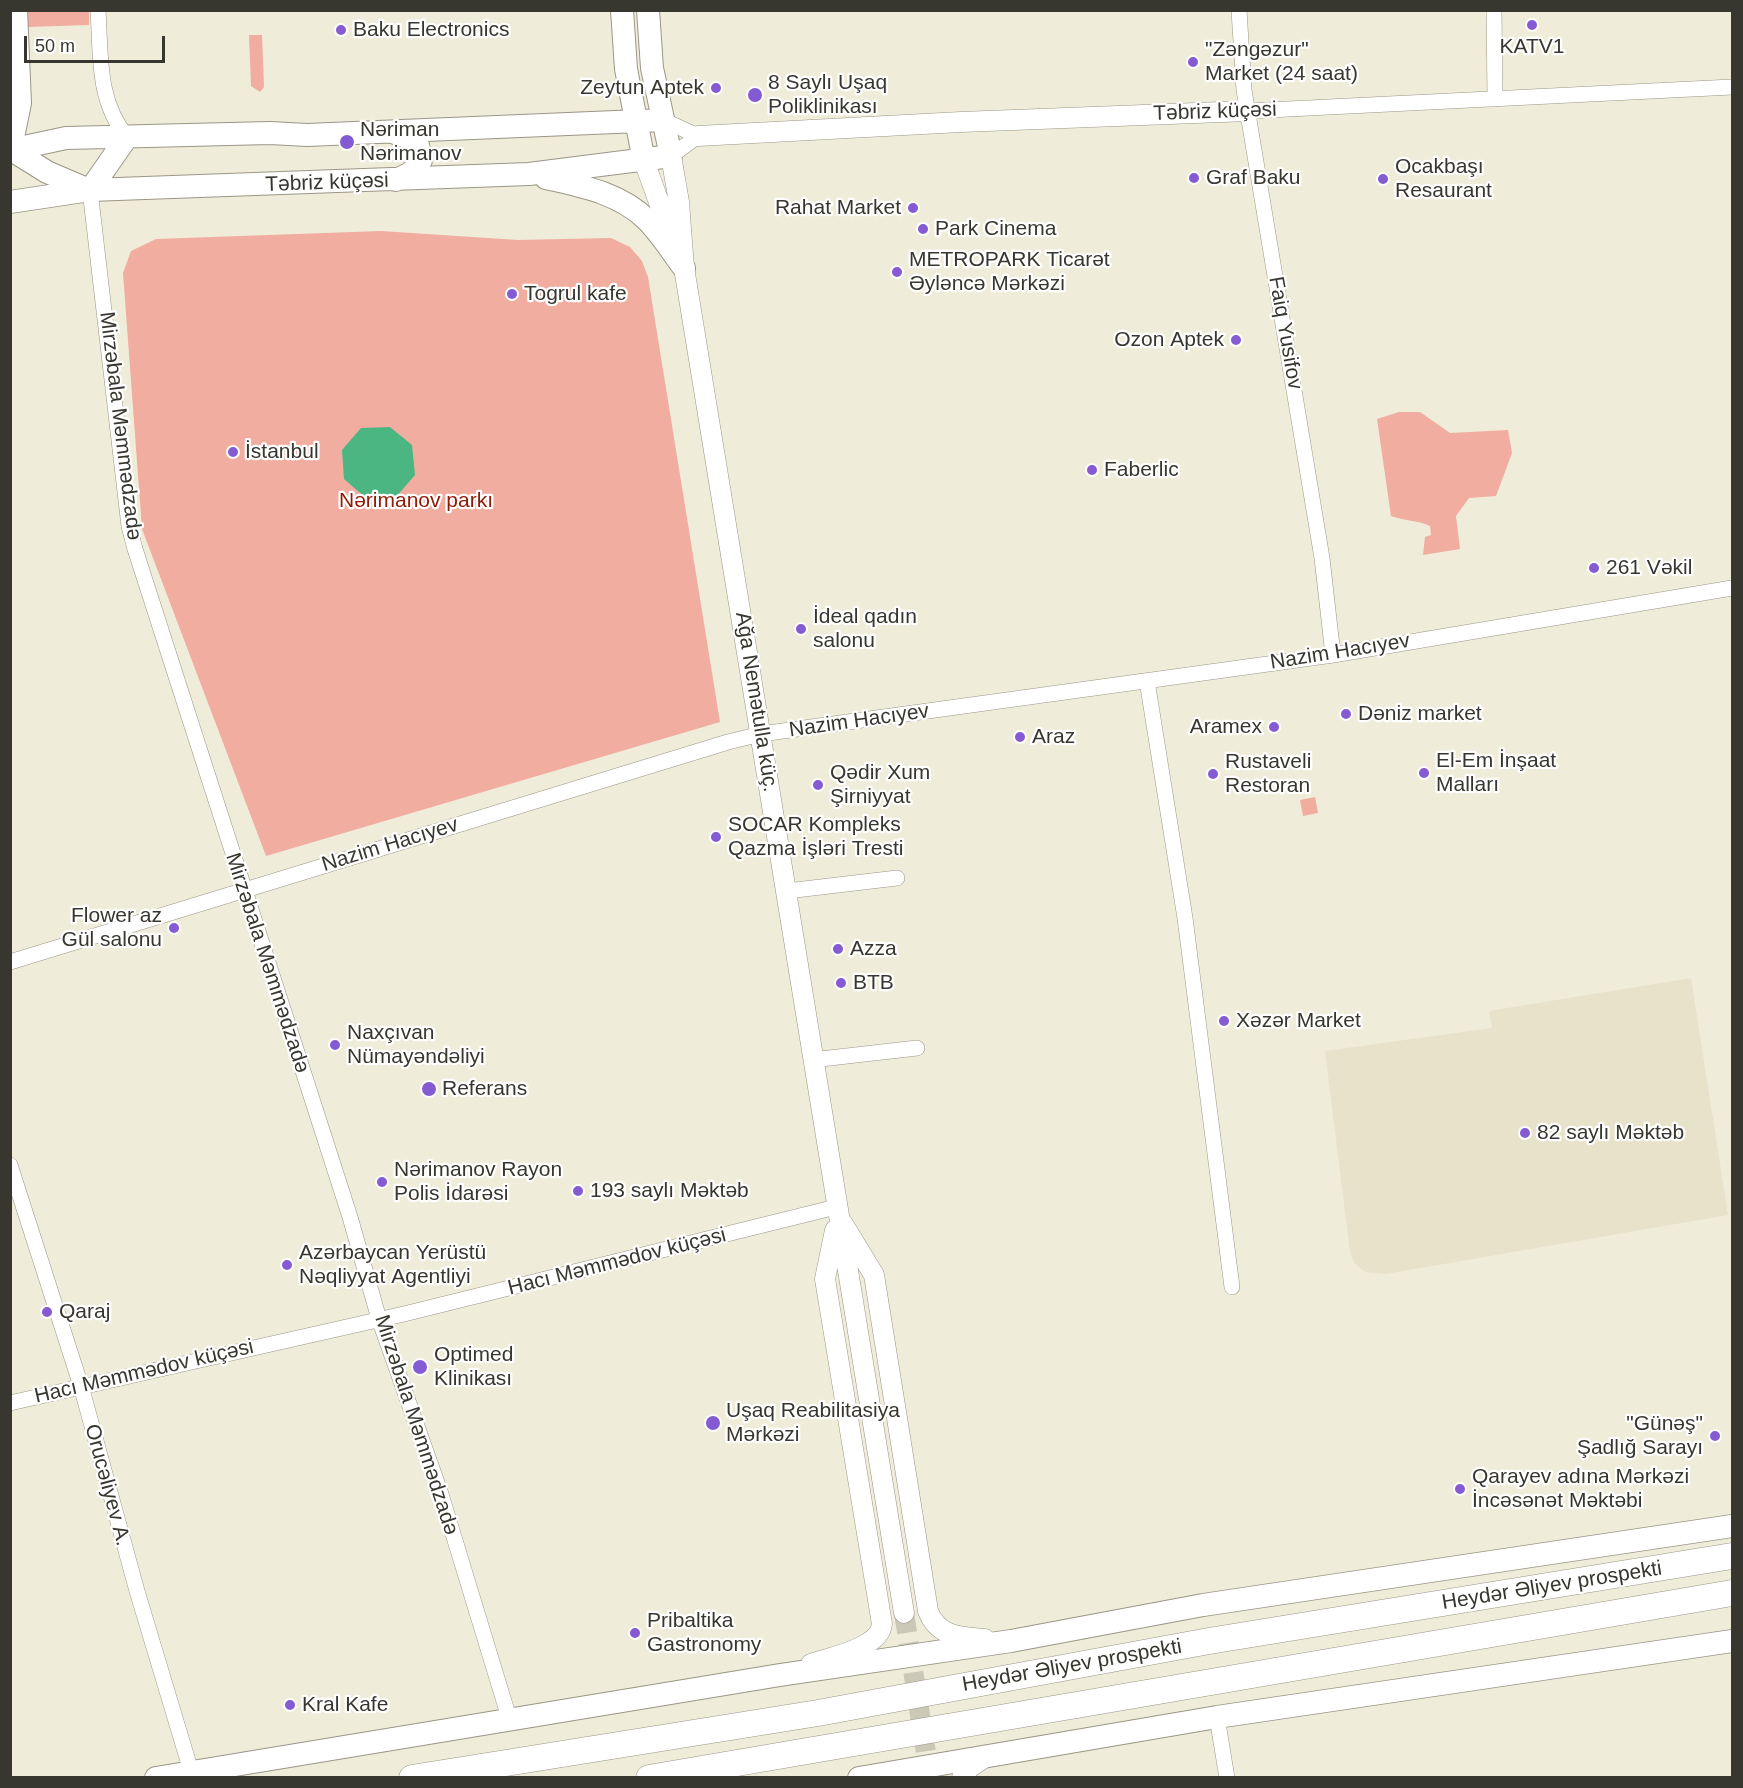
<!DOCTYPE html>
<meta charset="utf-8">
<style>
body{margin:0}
#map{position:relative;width:1743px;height:1788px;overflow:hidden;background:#f0ecda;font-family:Helvetica,sans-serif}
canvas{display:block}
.frame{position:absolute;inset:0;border:12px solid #37362f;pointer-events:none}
.scale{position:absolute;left:24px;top:36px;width:141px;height:27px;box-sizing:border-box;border:3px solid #37362f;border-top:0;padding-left:8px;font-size:18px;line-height:21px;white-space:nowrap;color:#37362f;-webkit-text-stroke:4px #fff;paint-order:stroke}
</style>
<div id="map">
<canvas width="1743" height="1788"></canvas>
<div class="frame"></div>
<div class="scale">50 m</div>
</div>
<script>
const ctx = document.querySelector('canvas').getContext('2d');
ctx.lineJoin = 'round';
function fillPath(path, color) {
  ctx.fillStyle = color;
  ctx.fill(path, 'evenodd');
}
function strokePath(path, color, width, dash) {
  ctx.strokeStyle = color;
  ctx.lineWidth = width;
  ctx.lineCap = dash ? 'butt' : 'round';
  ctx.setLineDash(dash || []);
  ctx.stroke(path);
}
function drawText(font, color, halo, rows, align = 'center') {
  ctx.font = font + ' Helvetica,sans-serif';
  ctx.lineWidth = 4.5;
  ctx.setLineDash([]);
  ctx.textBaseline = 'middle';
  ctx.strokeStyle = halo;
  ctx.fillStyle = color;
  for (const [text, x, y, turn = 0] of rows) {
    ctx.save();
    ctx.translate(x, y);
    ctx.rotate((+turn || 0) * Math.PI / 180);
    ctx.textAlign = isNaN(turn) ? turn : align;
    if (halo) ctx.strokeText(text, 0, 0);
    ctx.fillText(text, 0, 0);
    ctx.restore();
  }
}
fillPath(new Path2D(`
 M1691,978L1728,1215L1386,1274L1365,1272L1354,1263L1350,1252L1325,1051L1492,1028L1489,1011Z`), '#e7e2c9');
fillPath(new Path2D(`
 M27,11H89V25L27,27Z
 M249,35H262L264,87L260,92L251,86Z
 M381,231L518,240L611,238L630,247L642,261L648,277L720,722L266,856L142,529L123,273L131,251L156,239Z
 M1399,412H1420L1450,433L1508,430L1512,453L1496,496L1469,498L1456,516L1460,549L1423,555L1425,537L1431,535L1430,526C1417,520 1404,521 1391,516L1377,419Z
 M1315,797L1318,813L1303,816L1300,800Z`), '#f0ada0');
fillPath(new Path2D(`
 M390,427L412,445L415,475L396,497L367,499L344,479L342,450L361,428Z`), '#4cb682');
strokePath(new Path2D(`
 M904,1613L930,1778`), '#cbc8b8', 20, [20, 10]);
const minor = new Path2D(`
 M98,10C101,56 97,101 127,137
 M1239,10L1244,90L1322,558L1333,655
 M1494,10L1495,97
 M1248,111L1732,87
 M663,120L698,136L671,156
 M90,190L129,526L135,549L350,1217L379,1319L440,1491L510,1721
 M1147,681L1185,918L1232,1287
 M787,891L897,878
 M10,962L728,742L761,734L1333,655L1732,588
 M812,1060L917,1048
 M10,1165L81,1386L137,1591L191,1771
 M10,1403L404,1314L836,1207
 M1217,1717L1227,1778`);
const tertiary = new Path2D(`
 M698,136L961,122L1248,111
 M671,156L679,202L684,268C759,716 828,1165 904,1613
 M644,161L676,249
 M843,1224L874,1275L928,1611C938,1637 960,1637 985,1639
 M811,1664C831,1657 880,1648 882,1624L825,1279L835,1230
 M962,1778L969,1768L987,1756`);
const secondary = new Path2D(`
 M622,10L626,69L644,161
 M392,132L409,138L418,145L421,160L411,173L396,180
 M10,149L47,172L89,190
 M10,150L66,138L270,133L307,135L663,120
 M10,152L20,103L16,10
 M546,178C581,186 620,193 647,220C661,234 672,252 684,268
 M90,190L127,137
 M10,202L90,190L529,174L671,156L652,68L648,10
 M156,1778L780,1675L1011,1641L1203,1605L1732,1526
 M859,1778L1217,1717L1732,1641`);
const trunk = new Path2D(`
 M412,1778L818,1713L1209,1641L1732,1556
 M649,1778L1732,1593`);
strokePath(minor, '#9b9686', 16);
strokePath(tertiary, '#9b9686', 21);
strokePath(secondary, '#9b9686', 24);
strokePath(trunk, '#9b9686', 27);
strokePath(minor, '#fff', 15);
strokePath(tertiary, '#fff', 20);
strokePath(secondary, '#fff', 22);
strokePath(trunk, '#fff', 26);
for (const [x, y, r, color] of [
 [1532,25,6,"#855bd4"],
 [341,30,6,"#855bd4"],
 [1193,62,6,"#855bd4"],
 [716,88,6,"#855bd4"],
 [755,95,8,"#855bd4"],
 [347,142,8,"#855bd4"],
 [1194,178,6,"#855bd4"],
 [1383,179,6,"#855bd4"],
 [913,208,6,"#855bd4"],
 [923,229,6,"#855bd4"],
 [897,272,6,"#855bd4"],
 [512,294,6,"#855bd4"],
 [1236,340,6,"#855bd4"],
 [233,452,6,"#855bd4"],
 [1092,470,6,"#855bd4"],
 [1594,568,6,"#855bd4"],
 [801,629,6,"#855bd4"],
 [1346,714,6,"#855bd4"],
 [1274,727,6,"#855bd4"],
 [1020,737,6,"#855bd4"],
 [1424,773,6,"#855bd4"],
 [1213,774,6,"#855bd4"],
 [818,785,6,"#855bd4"],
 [716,837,6,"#855bd4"],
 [174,928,6,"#855bd4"],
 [838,949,6,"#855bd4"],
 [841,983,6,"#855bd4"],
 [1224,1021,6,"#855bd4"],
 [335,1045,6,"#855bd4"],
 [429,1089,8,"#855bd4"],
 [1525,1133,6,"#855bd4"],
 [382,1182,6,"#855bd4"],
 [578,1191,6,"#855bd4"],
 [287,1265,6,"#855bd4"],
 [47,1312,6,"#855bd4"],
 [420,1367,8,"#855bd4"],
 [713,1423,8,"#855bd4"],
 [1715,1436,6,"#855bd4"],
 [1460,1489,6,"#855bd4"],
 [635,1633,6,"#855bd4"],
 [290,1705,6,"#855bd4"]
]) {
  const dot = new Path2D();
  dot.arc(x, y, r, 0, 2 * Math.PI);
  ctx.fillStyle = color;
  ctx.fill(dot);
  strokePath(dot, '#fff', 2);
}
drawText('21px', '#37362f', '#fff', [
 ["Baku Electronics",353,30],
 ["KATV1",1532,47,"center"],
 ["\"Zəngəzur\"",1205,50],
 ["Market (24 saat)",1205,74],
 ["8 Saylı Uşaq",768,83],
 ["Poliklinikası",768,107],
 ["Zeytun Aptek",704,88,"right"],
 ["Nəriman",360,130],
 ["Nərimanov",360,154],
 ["Ocakbaşı",1395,167],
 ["Resaurant",1395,191],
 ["Graf Baku",1206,178],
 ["Rahat Market",901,208,"right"],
 ["Park Cinema",935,229],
 ["METROPARK Ticarət",909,260],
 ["Əyləncə Mərkəzi",909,284],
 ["Togrul kafe",524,294],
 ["Ozon Aptek",1224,340,"right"],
 ["İstanbul",245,452],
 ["Faberlic",1104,470],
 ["261 Vəkil",1606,568],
 ["İdeal qadın",813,617],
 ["salonu",813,641],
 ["Dəniz market",1358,714],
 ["Aramex",1262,727,"right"],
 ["Araz",1032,737],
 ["El-Em İnşaat",1436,761],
 ["Malları",1436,785],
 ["Rustaveli",1225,762],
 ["Restoran",1225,786],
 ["Qədir Xum",830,773],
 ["Şirniyyat",830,797],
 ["SOCAR Kompleks",728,825],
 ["Qazma İşləri Tresti",728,849],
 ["Flower az",162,916,"right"],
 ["Gül salonu",162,940,"right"],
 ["Azza",850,949],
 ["BTB",853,983],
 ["Xəzər Market",1236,1021],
 ["Naxçıvan",347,1033],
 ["Nümayəndəliyi",347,1057],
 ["Referans",442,1089],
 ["82 saylı Məktəb",1537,1133],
 ["Nərimanov Rayon",394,1170],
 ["Polis İdarəsi",394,1194],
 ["193 saylı Məktəb",590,1191],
 ["Azərbaycan Yerüstü",299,1253],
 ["Nəqliyyat Agentliyi",299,1277],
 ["Qaraj",59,1312],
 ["Optimed",434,1355],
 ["Klinikası",434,1379],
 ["Uşaq Reabilitasiya",726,1411],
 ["Mərkəzi",726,1435],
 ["\"Günəş\"",1703,1424,"right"],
 ["Şadlığ Sarayı",1703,1448,"right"],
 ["Qarayev adına Mərkəzi",1472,1477],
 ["İncəsənət Məktəbi",1472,1501],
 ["Pribaltika",647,1621],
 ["Gastronomy",647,1645],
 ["Kral Kafe",302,1705]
], 'left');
drawText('21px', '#37362f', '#fff', [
 ["Təbriz küçəsi",1215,112,-2],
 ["Təbriz küçəsi",327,183,-2],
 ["Faiq Yusifov",1285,333,80],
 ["Mirzəbala Məmmədzadə",120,426,83],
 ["Nazim Hacıyev",1340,652,-9],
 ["Ağa Nemətulla küç.",756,702,81],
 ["Nazim Hacıyev",859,721,-8],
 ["Nazim Hacıyev",390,845,-17],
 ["Mirzəbala Məmmədzadə",267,963,72],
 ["Hacı Məmmədov küçəsi",617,1262,-14],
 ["Hacı Məmmədov küçəsi",144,1372,-13],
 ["Mirzəbala Məmmədzadə",416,1425,72],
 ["Orucəliyev A.",107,1485,75],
 ["Heydər Əliyev prospekti",1552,1586,-9],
 ["Heydər Əliyev prospekti",1072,1666,-10]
]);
drawText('21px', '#8f1a06', '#fff', [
 ["Nərimanov parkı",416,501]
]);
</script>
